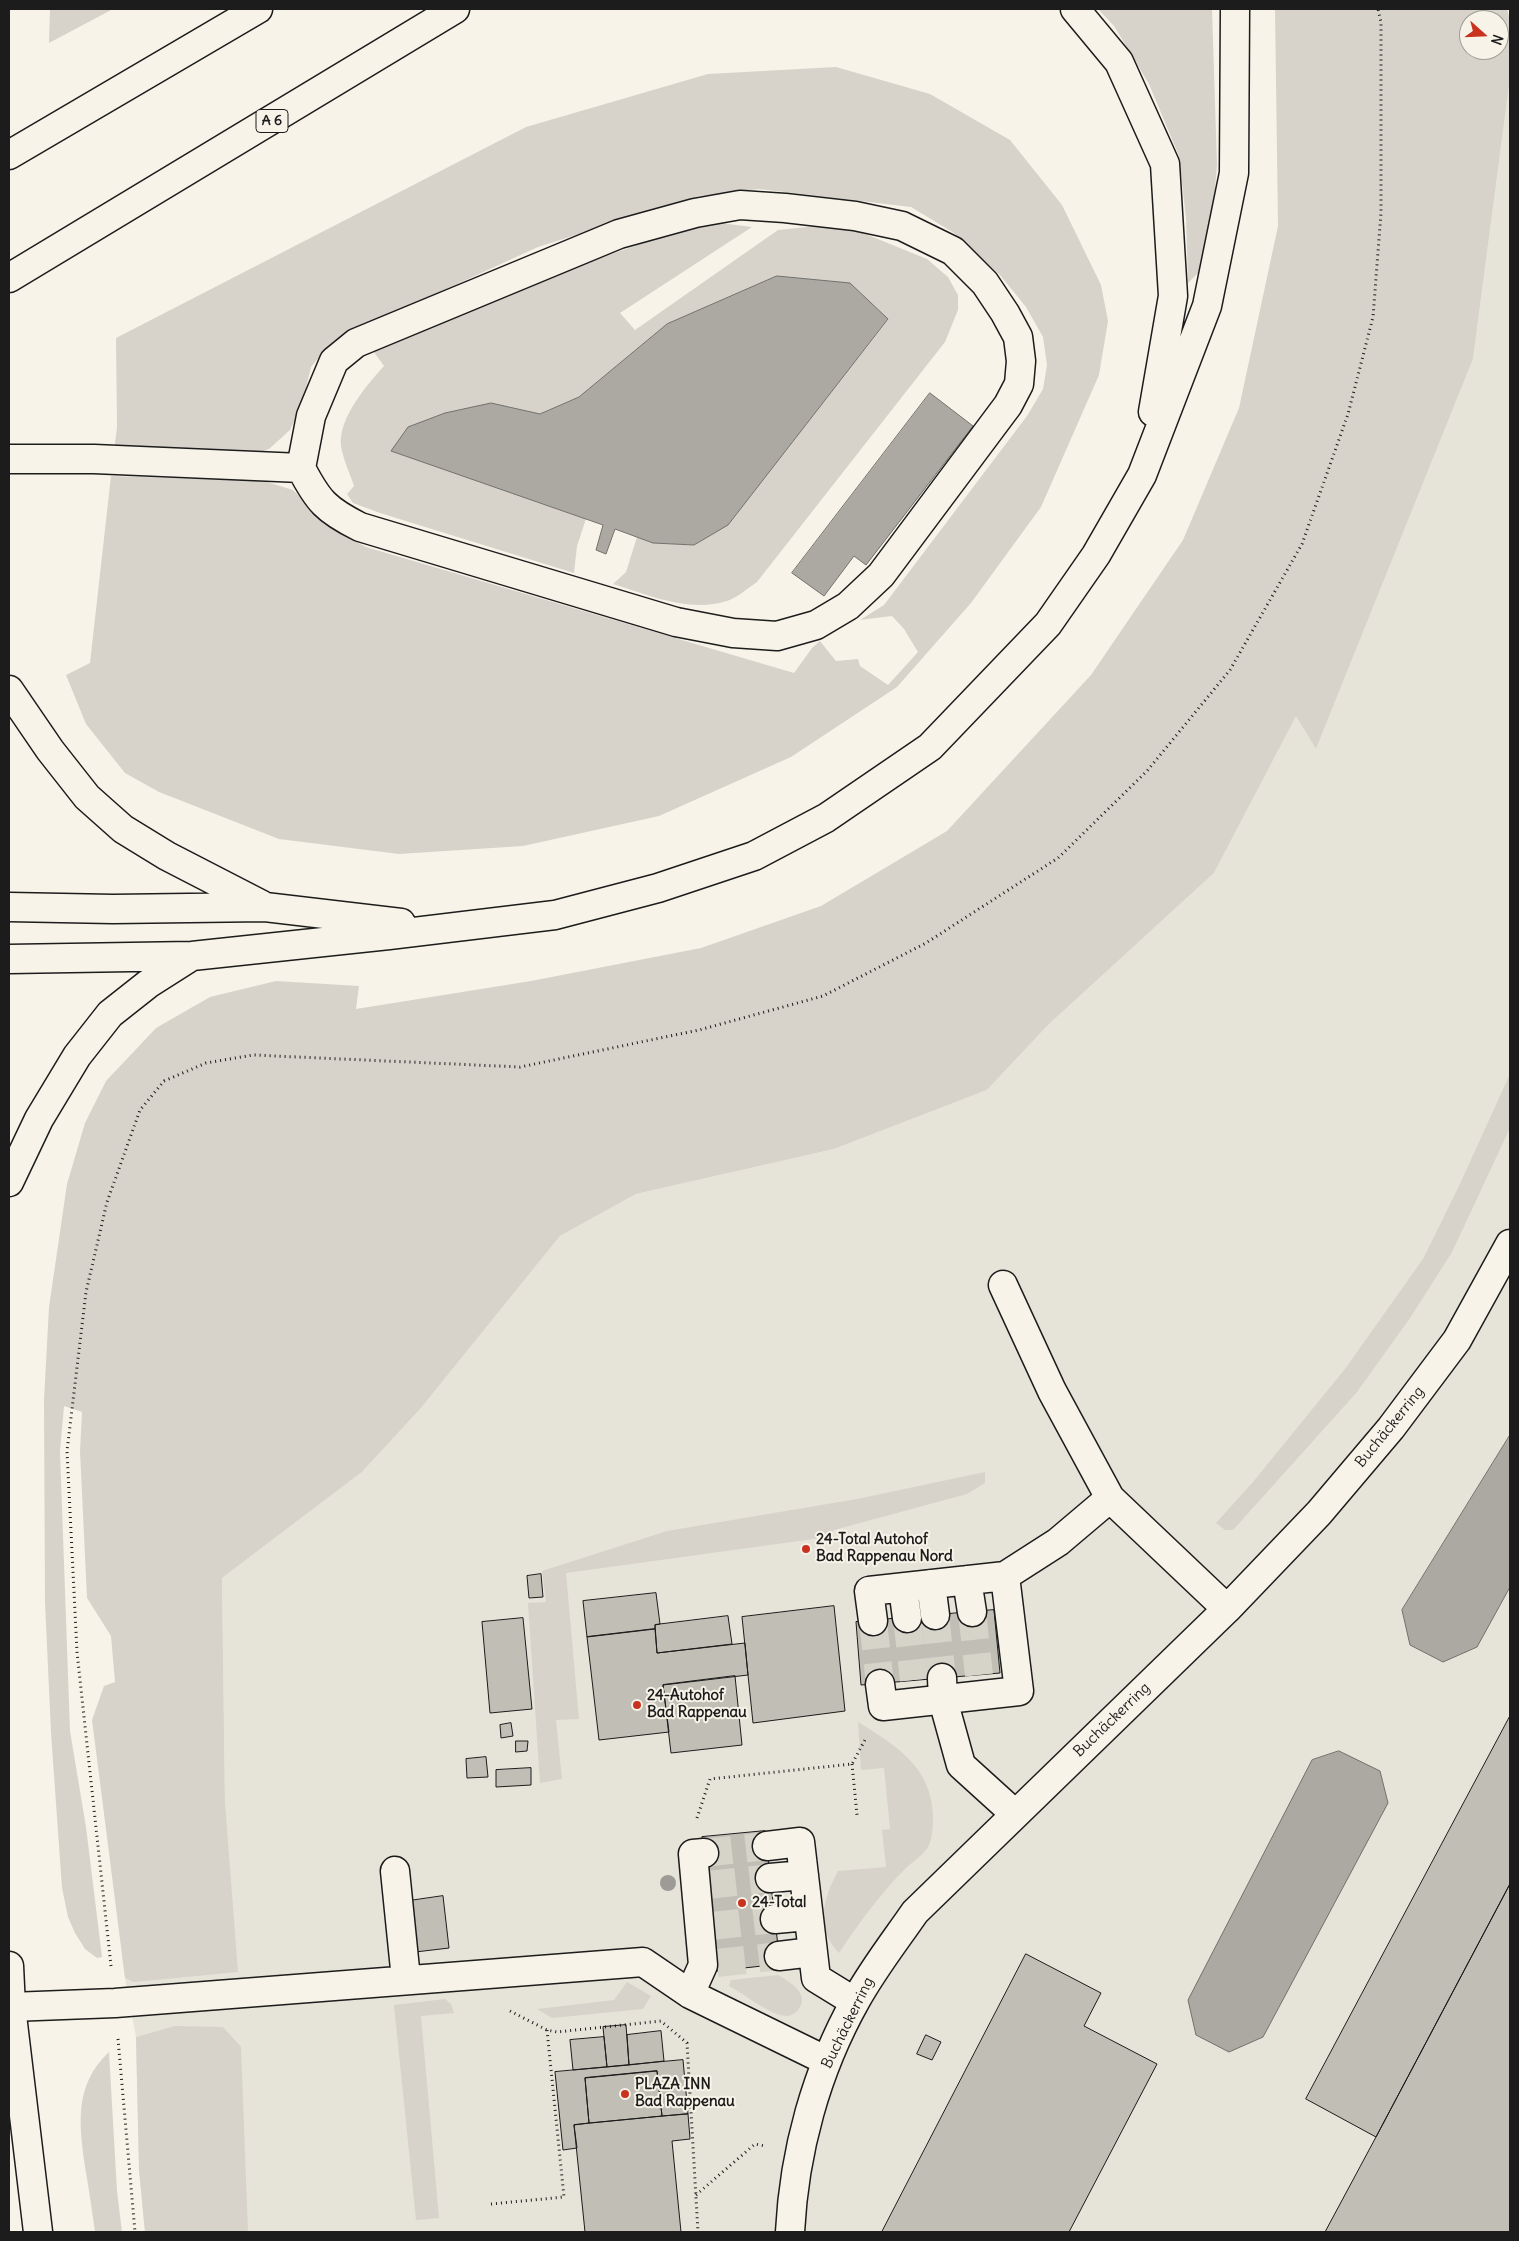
<!DOCTYPE html>
<meta charset="utf-8">
<style>
body{margin:0}
#map{position:relative;width:1519px;height:2241px;overflow:hidden;background:#f7f3e8;font-family:Delius,sans-serif}
canvas{display:block}
.frame{position:absolute;inset:0;border:10px solid #1c1c1c;pointer-events:none}
.north{position:absolute;left:1459px;top:10px;width:50px;height:50px;box-sizing:border-box;background:#f7f3e8;border:1px solid #9f9d96;border-radius:50%;rotate:110deg;font-size:14px;font-weight:700;line-height:20px;text-align:center;color:#1c1c1c}
.north::after{content:'';display:block;margin:auto;width:18px;height:22px;background:#c8321e;clip-path:polygon(50% 0,100% 100%,50% 72%,0 100%)}
</style>
<div id="map">
<canvas width="1519" height="2241"></canvas>
<div class="frame"></div>
<div class="north">N</div>
</div>
<script>
const ctx = document.querySelector('canvas').getContext('2d');
ctx.lineJoin = 'round';
function fillPath(path, color) {
  ctx.fillStyle = color;
  ctx.fill(path, 'evenodd');
}
function strokePath(path, color, width, dash) {
  ctx.strokeStyle = color;
  ctx.lineWidth = width;
  ctx.lineCap = dash ? 'butt' : 'round';
  ctx.setLineDash(dash || []);
  ctx.stroke(path);
}
function drawText(font, color, halo, rows, align = 'center') {
  ctx.font = font + ' Delius,sans-serif';
  ctx.lineWidth = 4;
  ctx.setLineDash([]);
  ctx.textBaseline = 'middle';
  ctx.strokeStyle = halo;
  ctx.fillStyle = color;
  for (const [text, x, y, turn = 0] of rows) {
    ctx.save();
    ctx.translate(x, y);
    ctx.rotate((+turn || 0) * Math.PI / 180);
    ctx.textAlign = isNaN(turn) ? turn : align;
    if (halo) ctx.strokeText(text, 0, 0);
    ctx.fillText(text, 0, 0);
    ctx.restore();
  }
}
fillPath(new Path2D(`
 M1510,78V2232H145L139,2170L136,2037L125,1978L106,1823L225,1803L222,1578L362,1472L421,1408L560,1236L636,1194L834,1149L987,1090L1048,1025L1214,873L1296,715L1316,749L1473,359Z`), '#e6e3d9');
fillPath(new Path2D(`
 M50,9H113L49,43Z
 M1098,9H1212L1217,165L1209,262L1188,283L1186,218L1179,156L1149,84L1114,26Z
 M1275,9H1507L1510,20V78L1473,359L1316,749L1296,716L1214,873L1048,1025L987,1090L834,1149L636,1194L560,1236L421,1408L362,1472L222,1578L225,1803L238,1972L134,1982L125,1978L92,1720L104,1686L115,1682L111,1636L87,1598L80,1451L82,1412L64,1406L60,1451L70,1731L86,1827L102,1957L97,1958L85,1949L75,1933L68,1917L62,1888L51,1733L45,1602L44,1400L49,1307L67,1184L85,1123L106,1081L156,1028L210,997L276,981L359,986L356,1009L531,981L701,948L821,906L947,831L1091,675L1183,540L1239,408L1278,226ZM1469,20H1499V50H1469Z
 M836,67L930,94L1010,140L1062,205L1101,285L1108,321L1099,375L1041,507L971,603L897,687L791,757L659,816L523,846L399,854L279,839L159,792L125,773L86,724L66,675L90,663L111,476L264,481L293,490L332,529L366,547L794,673L812,648L820,641L836,661L858,659L860,666L888,685L918,652L904,629L892,616L860,620L884,605L1027,416L1043,389L1047,365L1043,337L1026,307L1000,275L954,233L911,207L759,189L699,196L538,247L361,328L325,350L311,367L302,405L290,430L269,449L247,457L114,451L117,427L116,338L526,127L708,74Z
 M705,221L752,227L620,313L635,330L778,230L826,225L863,233L927,259L948,277L958,295V310L945,342L757,582C748,588 737,598 727,601C690,613 648,595 613,584L626,572L637,537L653,543L694,545L728,524L888,320L850,283L667,324L579,397L540,414L490,403L392,451L586,519L577,546L574,573L380,513L353,503L347,494L354,486C350,474 343,459 341,446C338,418 367,385 384,366L371,348L443,322L578,266Z
 M1510,1074V1128L1452,1252L1410,1318L1357,1392L1233,1530H1225L1216,1523L1253,1482L1345,1369L1423,1259L1459,1186Z
 M985,1472V1483L967,1494L834,1530L828,1537L566,1573L579,1719L556,1720L562,1779L540,1783L528,1603L546,1602L542,1571L667,1531L857,1499Z
 M858,1722C895,1745 931,1766 933,1815C933,1824 933,1836 929,1845C925,1854 912,1862 905,1869C880,1894 859,1923 839,1953C815,1928 823,1899 838,1871L886,1867L882,1830L890,1829L884,1768L861,1770Z
 M778,1975C790,1982 811,1994 798,2010C796,2013 792,2015 788,2016C772,2017 745,1994 729,1986L731,1980Z
 M627,1982L651,1996L643,2009L552,2018L537,2009L614,2000Z
 M445,1999L451,2004L454,2013L421,2016L439,2218L416,2220L394,2005Z
 M175,2026L223,2027L241,2047L248,2232H145L139,2170L136,2037Z
 M109,2052L117,2191L122,2232H95C92,2211 89,2189 85,2167C79,2123 74,2085 109,2052Z`), '#d7d3cb');
const water = new Path2D(`
 M777,276L850,283L888,319L728,525L694,545L653,543L615,529L606,554L596,550L603,525L391,451L408,427L445,413L491,403L540,414L579,397L667,324Z
 M930,393L973,426L866,565L854,556L824,596L792,573Z
 M1510,1435V1587L1477,1647L1443,1662L1410,1645L1402,1610Z
 M1339,1751L1380,1771L1388,1803L1263,2037L1229,2052L1196,2035L1188,2000L1312,1760Z`);
fillPath(water, '#aca9a2');
strokePath(water, '#72716c', 1);
const building = new Path2D(`
 M541,1574L543,1597L529,1598L527,1576Z
 M656,1593L660,1624L655,1625V1629L587,1637L583,1601Z
 M834,1606L845,1711L753,1723L742,1617Z
 M994,1610L1000,1673L861,1685L856,1622Z
 M728,1616L732,1644L657,1653L655,1625Z
 M523,1618L532,1709L490,1713L482,1622Z
 M655,1629L657,1653L745,1643L748,1675L663,1685L669,1732L599,1740L587,1637Z
 M735,1676L742,1745L671,1753L663,1685Z
 M1510,1716V1884L1376,2137L1306,2099Z
 M511,1723L513,1736L501,1738L500,1725Z
 M516,1741H528L527,1751L516,1752Z
 M486,1757L488,1777L467,1778L466,1759Z
 M531,1768V1785L496,1787V1770Z
 M765,1831L780,1964L717,1971L702,1837Z
 M1510,1884V2232H1325L1376,2137Z
 M443,1896L449,1948L407,1953L402,1902Z
 M1026,1954L1101,1993L1084,2026L1157,2064L1069,2232H882Z
 M626,2025L629,2065L607,2067L603,2027Z
 M661,2031L664,2061L629,2065L627,2035Z
 M926,2035L941,2042L932,2060L917,2054Z
 M604,2037L607,2067L573,2070L570,2040Z
 M683,2060L688,2114L662,2116L657,2071L585,2078L589,2123L574,2125L577,2148L563,2150L555,2072Z
 M657,2071L662,2116L589,2123L585,2078Z
 M688,2114L690,2139L672,2141L681,2232H585L574,2125Z`);
fillPath(building, '#c0beb5');
strokePath(building, '#1c1c1c', 1);
strokePath(new Path2D(`
 M972,1612L979,1675
 M935,1615L942,1678
 M907,1618L914,1680
 M873,1621L880,1684
 M704,1853L767,1846
 M708,1885L770,1878
 M712,1926L775,1919
 M717,1963L779,1956`), '#d6d3c9', 28, [28, 14]);
const minor = new Path2D(`
 M9,459H94L301,468C318,501 326,510 360,527L676,622L733,633L777,636L816,625L848,606L881,575L1008,405L1019,384L1021,361L1018,337L1005,313L985,283L953,251L902,226L855,216L785,208L740,205L695,213L619,234L356,343L334,361L311,416L301,468
 M1003,1285L1052,1391L1110,1498L1227,1609
 M967,1580L972,1612
 M931,1584L935,1615
 M903,1588L907,1618
 M873,1621L869,1591L1005,1576L1058,1542L1110,1498
 M942,1678L943,1700L961,1765L1015,1814
 M880,1684L883,1706L1019,1691L1005,1576
 M767,1846L800,1842L816,1978L855,2002
 M395,1871L406,1979
 M770,1878L804,1875
 M775,1919L808,1916
 M779,1956L812,1952
 M690,1994L703,1965L693,1854L704,1853
 M11,2007L115,2003L643,1962L690,1994L827,2061
 M790,2232C794,2152 816,2071 856,2000C873,1969 895,1941 915,1912L1227,1609L1319,1513L1391,1428L1457,1340L1510,1244`);
const major = new Path2D(`
 M9,1966L11,2007L38,2232`);
const highway = new Path2D(`
 M1075,9L1119,62L1165,164L1173,296L1153,412
 M9,155L258,9
 M9,278L455,9
 M9,690L50,750L87,797L123,829L167,856L262,905
 M9,907L113,909L265,907L401,923
 M9,959L192,956L389,935L555,915L658,888L754,856L826,818L930,747L1048,624L1096,555L1142,475L1207,306L1234,173L1235,9
 M9,1182L39,1119L77,1056L110,1014L148,984L192,956`);
strokePath(minor, '#1c1c1c', 31);
strokePath(major, '#1c1c1c', 31);
strokePath(highway, '#1c1c1c', 31);
strokePath(new Path2D(`
 M852,1764L857,1815
 M697,1818L710,1779L852,1764L866,1738
 M111,1966L77,1652L67,1451L86,1292L107,1202L140,1110L164,1081L206,1063L253,1055L520,1067L699,1030L823,996L926,943L1058,858L1147,771L1230,670L1302,544L1348,414L1373,317L1381,213V22L1378,9
 M510,2011L547,2030L557,2032L661,2021L687,2043L698,2232
 M118,2039L135,2232
 M696,2195L755,2144L765,2146
 M491,2204L564,2197L547,2030`), '#1c1c1c', 3, [1, 4]);
strokePath(minor, '#f7f3e8', 28);
strokePath(major, '#f7f3e8', 28);
strokePath(highway, '#f7f3e8', 28);
ctx.fillStyle = '#9d9b95';
for (const [x, y] of [
 [668,1883]
]) {
  ctx.beginPath();
  ctx.arc(x, y, 8, 0, 2 * Math.PI);
  ctx.fill();
}
for (const [x, y, r, color] of [
 [806,1549,5,"#c8321e"],
 [637,1705,5,"#c8321e"],
 [742,1903,5,"#c8321e"],
 [625,2094,5,"#c8321e"]
]) {
  const dot = new Path2D();
  dot.arc(x, y, r, 0, 2 * Math.PI);
  ctx.fillStyle = color;
  ctx.fill(dot);
  strokePath(dot, '#f7f3e8', 2);
}
for (const [x, y, w] of [
 [272,121,32]
]) {
  const box = new Path2D();
  box.roundRect(x - w / 2, y - 11.5, w, 23, 4);
  ctx.fillStyle = '#f7f3e8';
  ctx.fill(box);
  strokePath(box, '#1c1c1c', 1);
}
drawText('bold 14px', '#1c1c1c', null, [
 ["A 6",272,121]
]);
drawText('15px', '#1c1c1c', '#f7f3e8', [
 ["Buchäckerring",1390,1427,-51],
 ["Buchäckerring",1112,1720,-44],
 ["Buchäckerring",848,2023,-64]
]);
drawText('bold 15px', '#1c1c1c', '#f7f3e8', [
 ["24-Total Autohof",816,1540],
 ["Bad Rappenau Nord",816,1557],
 ["24-Autohof",647,1696],
 ["Bad Rappenau",647,1713],
 ["24-Total",752,1903],
 ["PLAZA INN",635,2085],
 ["Bad Rappenau",635,2102]
], 'left');
</script>
